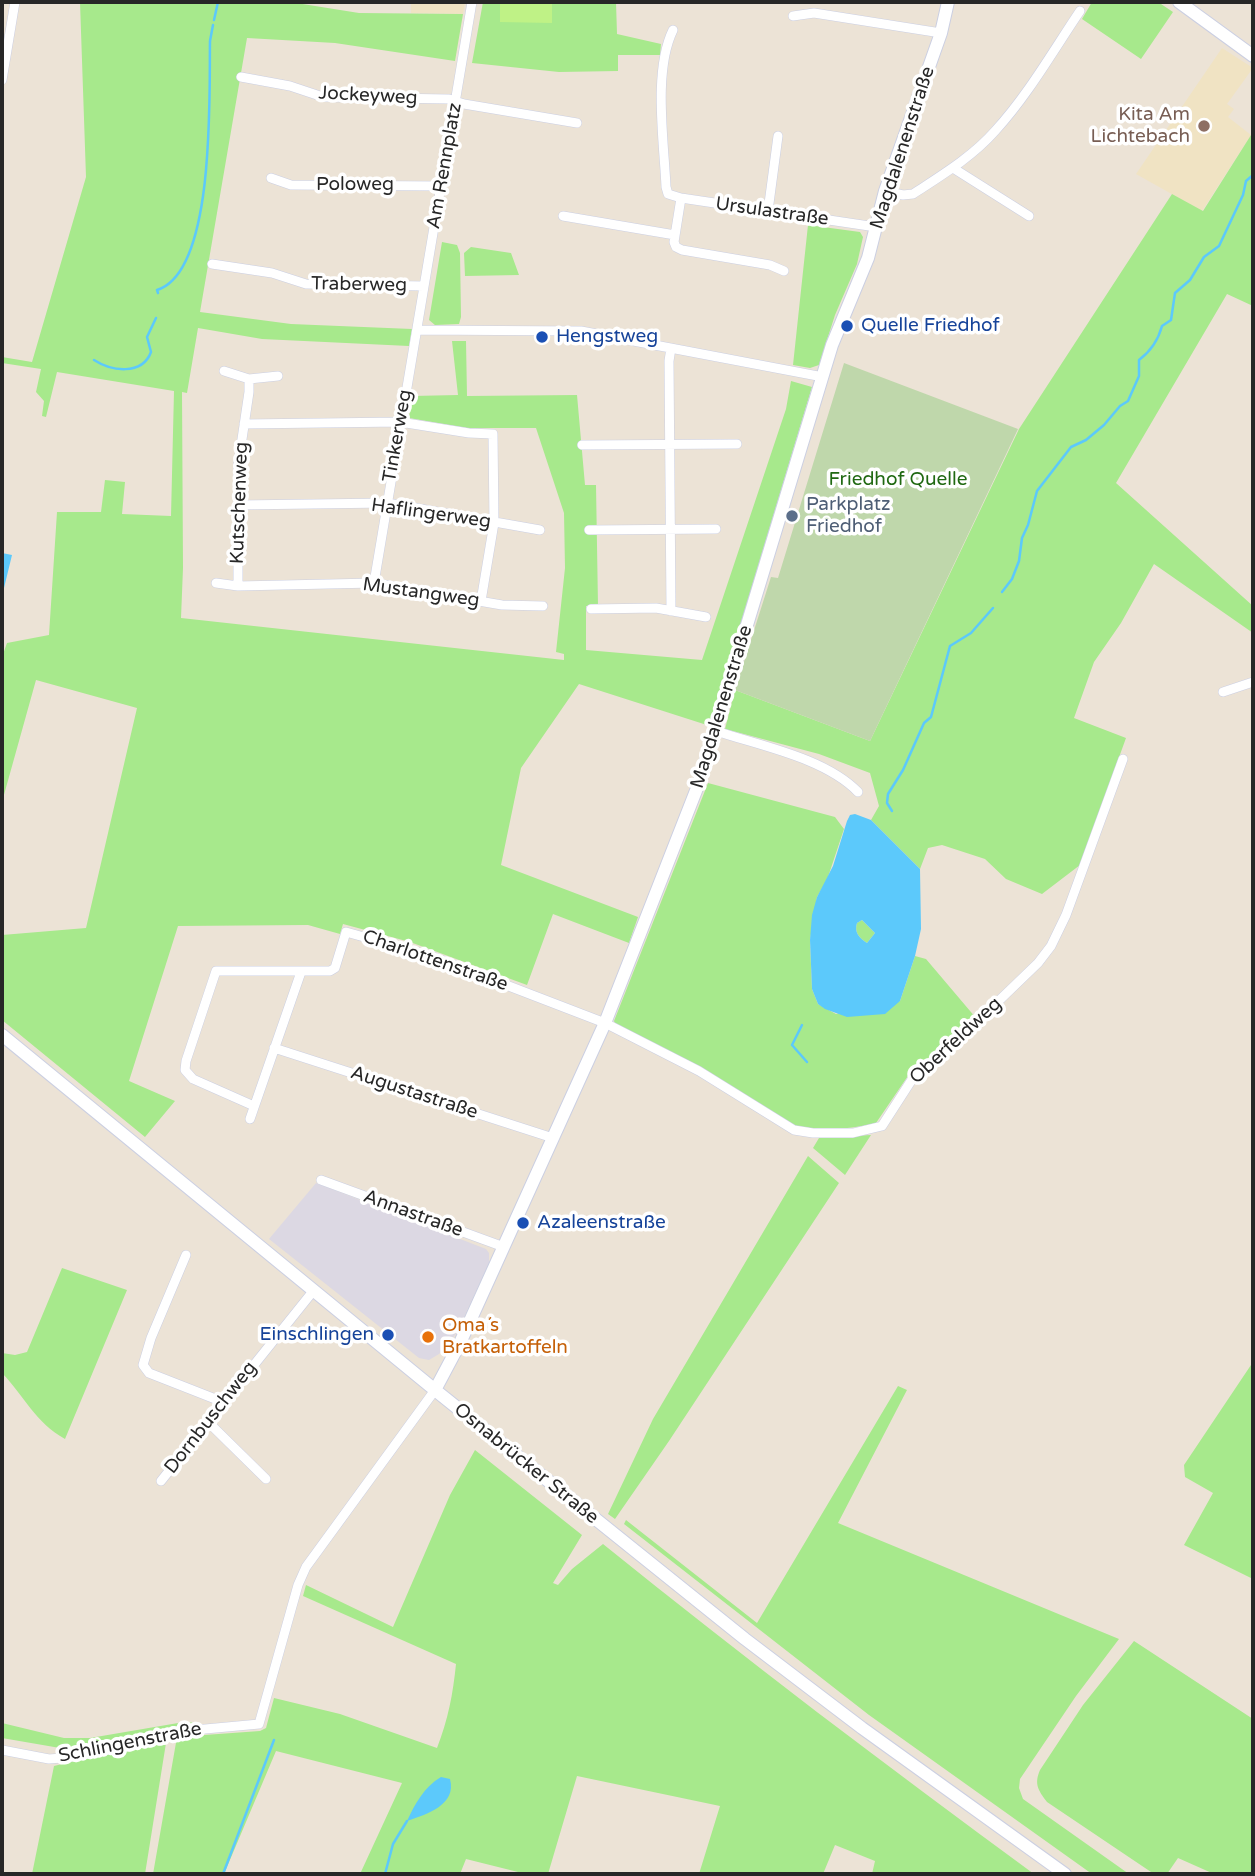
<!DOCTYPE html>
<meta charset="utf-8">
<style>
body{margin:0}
#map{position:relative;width:1255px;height:1876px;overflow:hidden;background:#ece3d6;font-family:"Varela Round",sans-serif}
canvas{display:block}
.frame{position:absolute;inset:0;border:4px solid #272727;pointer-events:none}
</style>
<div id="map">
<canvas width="1255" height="1876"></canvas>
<div class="frame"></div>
</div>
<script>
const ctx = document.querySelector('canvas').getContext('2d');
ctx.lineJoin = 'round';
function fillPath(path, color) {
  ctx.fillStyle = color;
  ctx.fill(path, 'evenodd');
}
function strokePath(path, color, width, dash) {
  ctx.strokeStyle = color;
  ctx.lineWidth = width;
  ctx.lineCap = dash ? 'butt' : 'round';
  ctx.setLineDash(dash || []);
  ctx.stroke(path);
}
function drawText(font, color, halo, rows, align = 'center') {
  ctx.font = font + ' "Varela Round",sans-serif';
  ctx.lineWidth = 7;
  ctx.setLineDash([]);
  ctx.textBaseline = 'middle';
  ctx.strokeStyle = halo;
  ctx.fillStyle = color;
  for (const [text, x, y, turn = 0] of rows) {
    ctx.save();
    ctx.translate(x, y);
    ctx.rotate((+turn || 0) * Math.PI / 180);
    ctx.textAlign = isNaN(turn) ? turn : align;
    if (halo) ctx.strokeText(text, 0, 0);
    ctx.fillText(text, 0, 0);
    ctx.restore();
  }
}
fillPath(new Path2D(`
 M316,1183L486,1249L489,1253V1263L458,1330L447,1347L439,1354L429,1360L419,1358L269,1239Z`), '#dcd8e3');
fillPath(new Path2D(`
 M411,2H465L463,14L411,13Z
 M1222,48L1253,68L1227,104L1234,109L1228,117L1251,135L1202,211L1136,174Z`), '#f0e3c3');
fillPath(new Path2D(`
 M80,2H290L359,13L463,14L455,61L335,43L247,38L200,312L291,324L412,329L409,346L262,339L198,328L187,393L182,392L183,568L181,618L564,660V654L556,652L565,568L564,513L536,428H467L409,418L412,396L458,395L452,341H466L467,396L577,395L585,485H596L598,606H586V650L702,660L786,409L791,381L812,387L710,726L579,684L521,768L501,865L638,917L629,943L553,914L527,985L410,942L343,924L340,934L308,925L178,926L129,1081L175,1101L145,1137L2,1020V935L86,928L137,708L36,680L2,802V657L7,643L49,635L57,512H101L105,480L125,482L122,514L171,516L174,391L57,372L46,417L42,416L44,401L36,392L41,369L2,363V357L32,362L86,177Z
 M483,2H616L617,34L661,44L660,55H618V71L559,72L472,63Z
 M1092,2H1158L1173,12L1141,59L1082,19Z
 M1251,135L1253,136V306L1227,294L1116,483L1253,606V633L1154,564L1121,623L1094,662L1074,718L1126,738L1080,865L1042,894L1006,879L985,859L942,845L928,848L920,869L871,820L879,806L870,773L819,754L725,729L735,690L870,741L1019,429L1172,194L1203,211Z
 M808,225L860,232L863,237L857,264L835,315L819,365L810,368L793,365Z
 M442,242L457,245L460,253L461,317L459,324L435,325L429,320Z
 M471,247L511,253L519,275L465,276L464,253Z
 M708,783L835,817L844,829L827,880L817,897L810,940L812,989L818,1004L836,1014L900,1001L915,956L926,959L976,1018L920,1073L912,1070L876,1123C848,1130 822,1131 794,1126L616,1026L614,1021Z
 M862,920L875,933L867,943C859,938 854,932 857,923Z
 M871,1135L845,1175L813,1148L819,1138Z
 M808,1156L839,1183L669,1441L615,1519L608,1514L653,1419Z
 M62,1268L127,1290L65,1439C36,1423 24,1396 2,1373V1353L15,1355L27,1352Z
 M1253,1362V1579L1184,1545L1213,1493L1185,1477L1184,1465Z
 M898,1386L907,1390L838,1523L1119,1639L1076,1696L1020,1779L1019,1788L1023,1799L1129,1874H1092L869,1715L624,1524L626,1520L757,1623Z
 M475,1450L582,1535L553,1583L558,1585L572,1569L603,1544C744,1658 888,1767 1034,1874H872L875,1861L835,1845L823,1874H699L720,1806L577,1776L548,1874H526L466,1859L460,1874H360L402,1783L276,1751L224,1874H153L177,1737L260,1731L266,1728L274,1698L340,1714L437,1748C448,1720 453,1694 456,1664L303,1596L306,1585L393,1627L450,1495Z
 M1134,1641L1253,1719V1874H1214L1178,1858L1167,1874H1154L1047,1802C1038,1790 1034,1784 1040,1770L1083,1705Z
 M184,1722L200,1723L154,1731L64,1754L60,1748L2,1738V1723L64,1738H90Z
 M164,1739L166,1743L145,1874H32L54,1766Z`), '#a7e98c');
fillPath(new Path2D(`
 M844,363L1018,429L870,741L735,690L771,577L778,578Z`), '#bfd7ab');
fillPath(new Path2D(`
 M500,2H552V23L500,22Z`), '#bff286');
fillPath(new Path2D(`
 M2,553L12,555L4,588H2Z
 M855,814L871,820L920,869L921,929L915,956L900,1001L885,1014L847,1017L825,1009L818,1004L812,989L810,940L812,915L817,897L833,866L847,821L850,815ZM862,920L875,933L867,943C859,938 854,932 857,923Z
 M441,1777L450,1779C457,1805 427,1814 407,1821C415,1804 424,1787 441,1777Z`), '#5cc9fb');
strokePath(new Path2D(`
 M214,20L218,2
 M158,293L157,290C216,272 209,93 210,41L213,25
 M94,360C111,371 142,376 151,352L147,337L156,318
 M1002,592L1012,579L1019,561L1022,538L1028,525L1037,491L1071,447L1086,440L1104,425L1120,406L1128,401L1139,376V360C1151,351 1158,341 1162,326L1171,320L1175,293L1190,280L1204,257L1219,246L1243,195L1246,181L1253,175
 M892,811L887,803L888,794L903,770L924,723L931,717L950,646L971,633L993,608
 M802,1025L792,1045L807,1062
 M223,1874L274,1740
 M385,1874L393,1844L407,1821`), '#5cc9fb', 2.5);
const street = new Path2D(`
 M793,16L814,13L941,33
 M673,30C653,71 664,141 666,187L668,194L681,198L876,227
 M241,77L290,86L323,97L449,99L464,104L577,123
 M2,80L15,2
 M953,168L1029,216
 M271,178L291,185L441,186
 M885,191L903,195L913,194C942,175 972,157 995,131C1028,95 1053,51 1080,11
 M681,198L674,242L676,247L682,250L770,265L784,271
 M768,211L778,136
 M563,216L675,235
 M212,264L272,273L306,284L424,286
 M417,330L581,331L823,377
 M224,371L249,379V392L238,466V586
 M249,379L278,376
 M244,424L400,422L469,433L493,434L494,523L481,601
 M582,445L737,444
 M238,505L387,503L540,530
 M589,530L716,529
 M216,583L238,586L374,583L502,605L543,606
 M374,583L472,2
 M591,609L656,608L706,617
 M671,611L669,361L671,348
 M1223,692L1253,682
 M716,731C761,746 825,758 858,792
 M274,1048L553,1138
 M254,1106L193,1079L185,1070L186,1061L216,971H330L335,968L346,932L428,955L605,1023L699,1071L794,1130L813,1133H853L882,1126L911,1081L928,1069L1038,963L1051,946L1066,915L1123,759
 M250,1119L301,972
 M321,1180L504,1247
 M186,1255L151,1338L143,1365L149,1373L223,1402
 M207,1421L266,1479
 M161,1481L314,1290
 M2,1750L49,1759L62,1758L103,1751L173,1732L259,1724L298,1585L306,1567L435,1390`);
const secondary = new Path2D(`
 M1179,2L1253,56
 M2,1035L435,1390L745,1639L862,1728L1065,1874
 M435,1390L460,1343L605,1023L699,783L832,345L868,258L885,191L941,33L948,2`);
strokePath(street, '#cbcfe2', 10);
strokePath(secondary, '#cbcfe2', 14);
strokePath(street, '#fff', 9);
strokePath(secondary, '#fff', 12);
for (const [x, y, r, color] of [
 [1204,126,7,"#8d6e63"],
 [847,326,7,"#1a4fb4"],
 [542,337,7,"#1a4fb4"],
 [792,516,7,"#5c6f8a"],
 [523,1223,7,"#1a4fb4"],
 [388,1335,7,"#1a4fb4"],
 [428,1337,7,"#e8710a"]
]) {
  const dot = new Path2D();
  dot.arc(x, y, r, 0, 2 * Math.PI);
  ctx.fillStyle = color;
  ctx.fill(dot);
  strokePath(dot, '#fff', 2.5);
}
drawText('19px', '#272727', '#fff', [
 ["Jockeyweg",368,96,3],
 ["Magdalenenstraße",903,148,-72],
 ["Am Rennplatz",445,166,-80],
 ["Poloweg",355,185],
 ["Ursulastraße",772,212,8],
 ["Traberweg",359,285,1],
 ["Tinkerweg",398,436,-80],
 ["Kutschenweg",240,503,-88],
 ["Haflingerweg",431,514,8],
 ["Mustangweg",421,593,8],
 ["Magdalenenstraße",722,707,-73],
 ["Charlottenstraße",435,961,19],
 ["Oberfeldweg",956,1041,-43],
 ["Augustastraße",414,1093,18],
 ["Annastraße",413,1214,20],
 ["Dornbuschweg",211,1418,-52],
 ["Osnabrücker Straße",526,1464,39],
 ["Schlingenstraße",130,1743,-11]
]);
drawText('19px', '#785e54', '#fff', [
 ["Kita Am",1190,115],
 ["Lichtebach",1190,137]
], 'right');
drawText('19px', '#164399', '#fff', [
 ["Quelle Friedhof",861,326],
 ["Hengstweg",556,337],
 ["Azaleenstraße",537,1223],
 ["Einschlingen",374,1335,"right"]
], 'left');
drawText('19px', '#206912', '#fff', [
 ["Friedhof Quelle",898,480]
]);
drawText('19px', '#4e5e75', '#fff', [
 ["Parkplatz",806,505],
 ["Friedhof",806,527]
], 'left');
drawText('19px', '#c56008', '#fff', [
 ["Oma´s",442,1326],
 ["Bratkartoffeln",442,1348]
], 'left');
</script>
